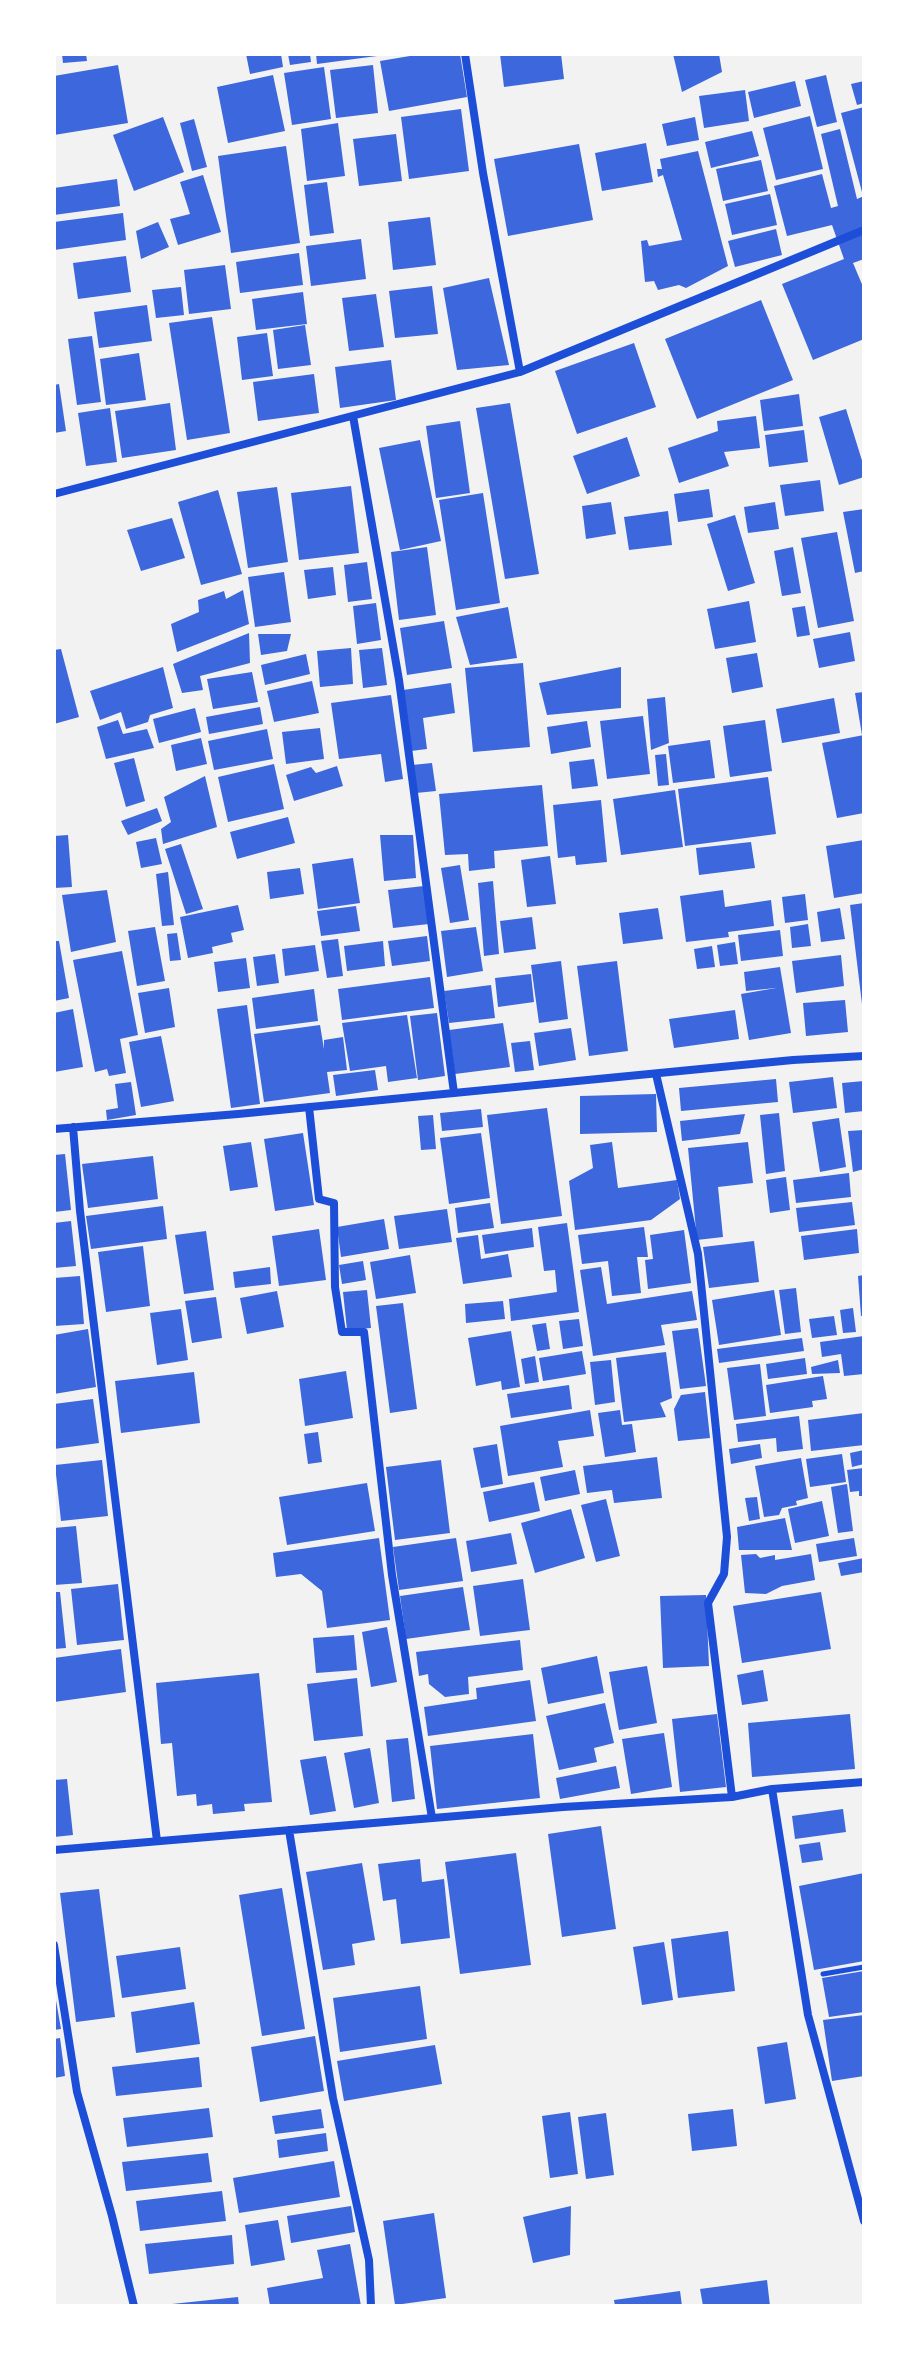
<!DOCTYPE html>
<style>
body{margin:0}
#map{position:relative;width:918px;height:2360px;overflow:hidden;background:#f2f2f2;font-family:"Space Grotesk",sans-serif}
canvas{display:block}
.frame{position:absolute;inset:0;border:56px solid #fff;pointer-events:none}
</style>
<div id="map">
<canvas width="918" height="2360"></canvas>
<div class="frame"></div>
</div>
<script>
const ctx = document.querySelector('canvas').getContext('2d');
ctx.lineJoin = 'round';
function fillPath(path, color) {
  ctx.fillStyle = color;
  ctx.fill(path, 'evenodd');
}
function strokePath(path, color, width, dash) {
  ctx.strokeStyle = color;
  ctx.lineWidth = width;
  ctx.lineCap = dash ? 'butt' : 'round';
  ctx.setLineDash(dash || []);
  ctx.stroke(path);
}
fillPath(new Path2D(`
 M62,54H86L87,61L63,63Z
 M246,54H281L283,67L250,74Z
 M288,54H310L311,62L290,65Z
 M316,54H377V56L317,64Z
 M422,54H460L467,97L389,111L380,61Z
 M500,54H561L564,79L504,87Z
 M673,54H719L722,72L682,92Z
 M118,65L128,123L54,135V76Z
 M373,65L378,113L336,118L330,70Z
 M324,67L331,119L292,125L284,73Z
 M273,75L285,131L228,143L217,87Z
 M826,75L837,122L817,127L805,80Z
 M795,81L801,106L754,118L748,92Z
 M864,81V103L857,105L851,84Z
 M745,90L749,121L704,128L699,96Z
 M864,107V196H863L841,113Z
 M461,109L469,171L409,179L401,117Z
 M810,116L823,169L776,180L763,128Z
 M163,117L184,172L134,191L113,135Z
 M695,117L699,140L667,146L662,124Z
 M194,119L207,167L192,171L180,123Z
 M338,123L345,176L307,181L301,129Z
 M840,129L857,199L864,196V259L853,263L864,289V339L813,360L782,284L844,259L832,225L787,236L774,186L822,174L831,208L838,206L821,134Z
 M752,131L759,156L711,168L705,142Z
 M396,134L402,181L359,186L353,139Z
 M646,143L653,182L602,191L595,153Z
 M579,144L593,220L508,236L494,159Z
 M286,146L300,243L231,253L218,156Z
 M698,151L728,266L686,288L679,285L658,290L654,281L645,282L641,241L647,240L649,246L682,240L663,175L658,177L657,169H662L660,159Z
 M761,160L768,191L723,201L716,169Z
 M203,175L221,232L178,245L170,219L190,214L180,182Z
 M117,179L120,206L54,215V188Z
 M327,182L334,233L310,236L304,185Z
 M770,194L777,225L732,235L725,204Z
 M123,213L126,240L54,250V222Z
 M430,217L436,265L393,270L388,222Z
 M158,222L169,247L141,259L136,231Z
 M776,229L782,255L735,267L728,241Z
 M361,239L366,279L311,286L306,246Z
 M299,253L303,285L240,293L236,262Z
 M126,256L131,292L78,299L73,263Z
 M225,265L231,309L189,314L184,270Z
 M489,278L509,365L457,370L443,288Z
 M432,286L438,334L395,338L389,291Z
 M181,287L184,315L156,318L152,290Z
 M303,292L307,324L256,330L252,299Z
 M376,294L384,347L349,351L342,298Z
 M761,300L793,380L697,419L665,339Z
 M147,305L152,341L99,348L94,312Z
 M212,317L230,433L187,440L169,323Z
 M305,325L311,365L278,369L273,330Z
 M267,333L273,376L242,380L237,337Z
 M92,336L101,402L77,405L68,339Z
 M634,343L656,407L577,434L555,371Z
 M139,353L146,400L106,405L100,359Z
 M391,360L396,400L340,408L335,367Z
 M314,374L319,413L258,421L253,382Z
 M59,384L66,431L54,433V385Z
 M799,394L803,426L764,431L760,400Z
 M170,403L176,450L122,458L115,411Z
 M510,403L539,574L505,579L476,408Z
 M110,408L117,462L86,466L78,413Z
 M846,409L864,467V477L839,485L819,417Z
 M756,416L760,448L724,452L729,466L679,483L668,448L718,431L717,421Z
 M460,421L470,493L436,498L426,426Z
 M804,430L808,462L769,467L765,435Z
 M627,437L640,476L587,494L573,456Z
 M420,440L441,541L400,550L379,448Z
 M820,480L824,511L785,516L780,485Z
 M351,486L359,553L299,560L291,493Z
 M277,487L288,562L248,568L237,492Z
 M709,489L713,517L678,522L674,494Z
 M218,490L242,574L201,585L178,502Z
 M483,493L500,603L456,610L439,500Z
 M611,502L616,534L586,539L582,506Z
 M775,502L779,529L748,533L744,507Z
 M864,509V571L855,573L843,512Z
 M668,511L672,545L629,550L624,517Z
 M735,515L755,583L728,591L707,524Z
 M172,518L185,558L141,571L127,530Z
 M837,532L854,621L818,628L801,538Z
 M427,547L436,615L399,620L391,552Z
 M793,547L801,593L782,596L774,551Z
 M367,562L372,599L348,602L344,565Z
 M333,567L336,595L308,599L304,570Z
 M284,572L291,622L255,627L248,577Z
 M243,590L249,624L177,652L171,624L199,612L198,600L224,591L226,599Z
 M749,601L756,642L715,649L707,609Z
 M376,603L381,640L357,644L353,606Z
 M805,606L810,635L797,637L792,608Z
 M508,607L517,658L470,665L456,617Z
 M444,621L452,668L407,675L400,628Z
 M850,632L855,661L819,668L813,639Z
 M249,633L250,663L200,676L203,690L182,693L173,664Z
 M258,634H291L287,651L261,655Z
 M351,648L353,684L320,687L317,651Z
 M382,648L387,685L363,688L359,650Z
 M61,649L79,717L54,724V650Z
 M757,653L763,687L732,693L726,658Z
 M306,654L310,674L265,685L261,665Z
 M523,663L530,747L473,752L465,668Z
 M163,667L173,708L150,715L148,722L126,729L121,712L100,720L90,691Z
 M621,667V708L547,715L539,683Z
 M252,672L258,702L213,709L207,679Z
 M312,681L319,713L274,722L267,691Z
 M451,683L455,713L423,718L427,749L411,751L403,690Z
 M864,692V735H862L855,693Z
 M391,695L403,779L385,782L381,754L339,759L331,703Z
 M665,697L669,743L651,750L647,699Z
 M834,698L840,733L782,743L776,709Z
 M260,707L263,724L209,734L206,717Z
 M195,708L201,732L159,743L153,719Z
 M643,716L650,774L607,779L600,721Z
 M118,720L123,734L147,729L154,748L106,759L97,727Z
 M765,720L772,771L730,777L723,726Z
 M587,721L591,747L551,754L547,727Z
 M320,728L324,759L286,764L282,732Z
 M267,729L273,759L214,770L208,741Z
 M864,735V813L837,818L822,743Z
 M201,738L207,764L176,771L171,745Z
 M710,740L715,778L673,783L668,746Z
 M666,754L669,785L658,786L655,755Z
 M134,758L145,801L126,807L114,763Z
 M594,759L598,786L572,789L569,762Z
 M432,763L436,791L416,793L412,765Z
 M274,764L284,809L228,822L218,777Z
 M337,766L343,786L294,801L286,775L311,767L316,773Z
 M205,776L217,827L163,844L161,829L171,822L164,797Z
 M768,777L776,834L685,846L678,789Z
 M542,785L548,846L494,851L495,868L469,871L468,854L445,855L439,794Z
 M675,790L683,847L621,855L613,799Z
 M601,800L607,862L576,865L575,856L558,858L553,805Z
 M157,808L162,821L128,835L121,821Z
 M288,817L295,843L237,859L230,832Z
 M68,835L72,887L54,888V836Z
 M380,835H413L416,878L384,881Z
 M156,838L162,864L141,868L136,842Z
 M864,840V893L834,898L826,846Z
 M751,842L755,868L699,875L696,848Z
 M181,844L203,909L186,914L165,849Z
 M550,856L556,904L527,907L521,860Z
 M353,858L360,903L318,909L312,864Z
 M460,865L469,920L450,923L441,868Z
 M300,868L304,894L270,899L267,872Z
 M168,872L174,925L162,926L156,874Z
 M493,881L499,954L484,956L478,883Z
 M424,886L429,924L393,928L388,890Z
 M107,890L116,942L71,952L62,895Z
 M723,890L725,907L771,900L774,926L728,932L729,937L686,942L680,896Z
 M805,894L808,920L785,923L782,897Z
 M864,903V1004H862L850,905Z
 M238,905L244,930L231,933L233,942L212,947L213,953L188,958L180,917Z
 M356,906L360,931L321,936L317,911Z
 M658,908L663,939L623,944L619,913Z
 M840,908L845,939L821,942L817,912Z
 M532,917L536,949L504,953L500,921Z
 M808,924L811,946L792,948L790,927Z
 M155,927L165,981L137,986L128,931Z
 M476,927L483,971L447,977L441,931Z
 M780,930L783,956L741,961L738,935Z
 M177,933L181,960L170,961L167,934Z
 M427,936L430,961L392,966L388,941Z
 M338,939L343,976L327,978L321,941Z
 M54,941H59L69,998L54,1001Z
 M383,941L385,966L347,971L344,946Z
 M735,942L738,964L720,966L717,945Z
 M315,945L319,971L285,976L282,949Z
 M712,946L715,967L697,969L694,949Z
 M122,951L138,1035L120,1039L126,1073L109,1076L107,1069L95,1072L73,960Z
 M275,954L279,983L257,986L253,957Z
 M841,955L844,986L796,993L792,961Z
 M246,958L250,988L218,992L214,962Z
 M561,961L568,1019L539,1023L531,965Z
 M617,961L628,1051L589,1056L577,966Z
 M780,967L791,1033L749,1040L741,994L776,988L746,991L744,972Z
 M531,974L534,1002L498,1007L495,978Z
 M430,977L434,1008L342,1020L338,989Z
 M491,985L495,1018L449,1023L444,991Z
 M169,988L175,1027L145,1033L138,993Z
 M314,989L318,1021L256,1029L252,998Z
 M845,1000L848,1032L806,1036L803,1003Z
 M247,1005L260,1104L231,1108L217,1009Z
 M73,1009L83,1067L54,1072V1013Z
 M735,1010L739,1039L674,1048L669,1019Z
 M437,1013L445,1076L418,1080L410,1016Z
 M407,1015L417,1078L388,1082L386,1066L350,1071L342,1023Z
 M503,1023L510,1067L455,1074L449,1030Z
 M320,1025L324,1049V1040L343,1037L347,1070L327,1072L330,1093L264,1102L254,1034Z
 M571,1028L576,1060L539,1066L534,1033Z
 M161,1036L174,1101L141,1107L129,1042Z
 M530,1041L534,1070L515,1072L511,1043Z
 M375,1070L378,1090L336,1096L333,1075Z
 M833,1077L837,1108L793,1113L789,1082Z
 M776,1079L778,1102L681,1111L679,1088Z
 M864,1081V1111L845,1113L842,1083Z
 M131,1082L136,1115L107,1120L106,1110L118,1108L115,1084Z
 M656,1094L657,1132L580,1134V1096Z
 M547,1108L562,1216L501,1224L487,1115Z
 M481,1109L483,1127L442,1131L440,1113Z
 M779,1113L785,1171L766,1174L760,1115Z
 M745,1114L740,1134L682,1141L680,1121Z
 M433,1115L436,1149L421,1150L418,1116Z
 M839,1118L846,1167L820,1172L812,1122Z
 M864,1130V1169L853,1172L848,1131Z
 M303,1133L314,1205L275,1211L264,1139Z
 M481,1133L490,1198L449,1204L440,1138Z
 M251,1142L258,1187L230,1191L223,1146Z
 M612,1142L618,1188L677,1180L680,1199L651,1220L575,1230L569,1181L593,1168L590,1145Z
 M748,1142L753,1183L718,1187L723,1237L697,1240L688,1148Z
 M65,1154L71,1210L54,1212V1155Z
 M153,1156L158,1199L88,1208L82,1164Z
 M849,1173L851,1197L796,1203L793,1180Z
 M786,1177L790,1210L770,1213L766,1180Z
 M852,1202L855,1225L799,1232L796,1208Z
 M490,1203L494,1228L458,1233L455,1208Z
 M163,1206L167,1239L91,1249L86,1216Z
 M447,1209L452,1242L399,1249L394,1216Z
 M384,1219L389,1249L341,1257L337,1227Z
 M71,1221L76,1266L54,1268V1223Z
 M567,1223L579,1312L511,1321L509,1299L557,1292L555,1270L544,1271L538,1227Z
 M644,1227L648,1257H637L641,1293L612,1296L608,1261L582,1264L578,1235Z
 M532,1228L534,1247L485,1254L482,1235Z
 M319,1229L326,1280L279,1286L272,1236Z
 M857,1229L859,1253L804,1260L801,1236Z
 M684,1230L691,1283L648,1289L645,1260L653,1259L650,1235Z
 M206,1231L214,1290L184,1294L175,1235Z
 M478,1235L481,1259L508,1254L512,1277L463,1284L456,1238Z
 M754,1241L759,1282L709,1288L703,1247Z
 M143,1246L150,1306L106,1312L98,1252Z
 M410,1255L416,1293L376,1299L370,1262Z
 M363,1261L366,1280L342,1284L339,1265Z
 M270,1267L271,1284L235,1288L233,1272Z
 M601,1267L607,1304L692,1291L697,1320L661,1325L665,1345L593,1356L580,1270Z
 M864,1275V1316H861L858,1276Z
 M80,1276L84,1324L54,1326V1278Z
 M796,1288L801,1332L785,1334L779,1290Z
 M367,1290L371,1328L347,1330L343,1292Z
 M774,1290L781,1335L719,1345L712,1300Z
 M277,1291L284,1327L247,1334L240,1298Z
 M216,1297L222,1338L192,1343L185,1301Z
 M503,1301L505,1319L466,1323L465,1304Z
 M403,1303L417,1409L390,1413L376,1306Z
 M853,1308L856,1332L843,1333L840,1310Z
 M181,1309L188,1360L157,1365L150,1313Z
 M834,1316L837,1335L812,1338L809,1319Z
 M579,1319L583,1346L563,1349L559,1321Z
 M546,1323L550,1349L537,1351L532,1325Z
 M698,1328L706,1386L680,1389L672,1331Z
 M88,1329L96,1387L54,1394V1335Z
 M511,1331L520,1387L502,1390L501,1381L476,1386L468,1338Z
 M864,1336V1374L844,1376L841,1354L822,1357L820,1342Z
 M802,1338L804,1351L719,1363L717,1349Z
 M582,1351L586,1374L543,1381L539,1358Z
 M666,1352L672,1398L660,1403L666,1417L624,1422L616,1358Z
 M535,1356L539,1382L525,1384L521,1359Z
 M805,1358L807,1374L768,1379L766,1364Z
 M611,1360L615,1402L595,1405L590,1362Z
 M838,1360L840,1373L812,1374L811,1367Z
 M760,1364L766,1416L734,1420L727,1368Z
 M346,1371L353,1418L305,1426L299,1379Z
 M194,1372L200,1423L121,1433L115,1381Z
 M823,1376L827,1399L812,1401L813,1407L770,1413L766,1385Z
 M569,1385L572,1409L511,1418L507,1394Z
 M705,1392L710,1438L678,1441L674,1409L681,1395Z
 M93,1399L99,1443L54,1449V1404Z
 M590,1410L594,1436L558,1441L563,1467L508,1476L500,1426Z
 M620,1410L622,1425L632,1424L636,1452L605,1457L598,1413Z
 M864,1413V1445L811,1451L808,1420Z
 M799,1416L803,1449L777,1452L776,1438L738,1442L736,1424Z
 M318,1432L322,1462L308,1464L304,1434Z
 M497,1444L503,1484L481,1488L473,1448Z
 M760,1444L762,1458L731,1464L729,1449Z
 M864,1450V1464L852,1467L850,1453Z
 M842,1454L846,1482L810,1487L806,1459Z
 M657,1457L662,1498L614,1503L612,1490L587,1493L583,1466Z
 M801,1458L808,1498L796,1501L797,1505L782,1508L779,1515L764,1517L755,1466Z
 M102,1460L108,1516L61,1521L55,1465Z
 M441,1460L450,1533L395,1540L386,1467Z
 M864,1468V1496H859V1491L850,1492L847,1470Z
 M575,1470L580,1494L545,1501L540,1477Z
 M534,1482L540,1511L489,1522L483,1492Z
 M367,1483L375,1531L287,1545L279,1497Z
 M847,1484L853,1531L838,1533L831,1487Z
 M757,1497L760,1519L749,1521L745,1498Z
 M606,1499L620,1556L596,1562L581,1505Z
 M822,1501L829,1536L795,1543L788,1509Z
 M571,1509L585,1558L535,1573L521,1523Z
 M785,1518L792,1550H739L737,1527Z
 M76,1526L82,1583L54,1585V1528Z
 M511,1533L517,1564L471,1572L466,1541Z
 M379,1538L390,1620L327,1628L322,1591L301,1574L276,1577L273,1553Z
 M456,1538L463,1581L399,1590L393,1547Z
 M854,1538L857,1556L819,1562L816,1544Z
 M756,1554L760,1558L775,1555V1560L811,1554L815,1580L782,1586L766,1594L745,1593L741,1555Z
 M864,1558V1572L841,1576L838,1563Z
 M523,1579L530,1630L480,1636L473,1586Z
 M118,1584L124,1640L77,1645L71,1589Z
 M463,1587L470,1630L406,1639L400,1596Z
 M54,1592H60L66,1648L54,1649Z
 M821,1592L831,1649L742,1663L733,1606Z
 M706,1595L709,1666L663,1668L660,1596Z
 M387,1627L397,1682L371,1687L362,1632Z
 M354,1635L357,1670L316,1673L313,1638Z
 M520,1640L523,1670L468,1677L469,1694L445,1697L429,1684L428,1674L419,1676L416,1652Z
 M121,1649L126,1692L54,1702V1658Z
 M597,1656L604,1693L548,1704L541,1668Z
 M647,1666L657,1723L619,1730L609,1672Z
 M763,1670L768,1701L742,1705L737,1675Z
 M259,1673L272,1802L244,1804L245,1811L213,1814L212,1804L197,1806L196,1794L177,1796L172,1743L161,1744L156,1683Z
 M357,1678L363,1736L314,1741L307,1684Z
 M530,1680L536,1721L428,1736L424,1707L477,1699L476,1688Z
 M605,1703L614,1743L594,1748L597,1762L559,1770L546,1716Z
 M717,1714L726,1787L680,1792L672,1719Z
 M850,1714L855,1769L752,1777L748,1723Z
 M664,1733L672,1787L631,1794L622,1739Z
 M533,1734L540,1798L437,1809L430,1746Z
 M408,1738L415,1799L392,1802L386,1740Z
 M370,1748L379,1803L354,1808L344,1753Z
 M326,1756L336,1811L310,1815L300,1760Z
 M616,1766L620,1788L560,1799L556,1778Z
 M67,1779L73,1835L54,1837V1780Z
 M843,1809L846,1832L795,1839L792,1816Z
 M601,1826L616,1929L562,1937L548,1834Z
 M820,1842L823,1860L802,1863L799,1845Z
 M516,1853L531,1965L460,1974L445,1862Z
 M420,1859L422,1882L444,1879L450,1938L401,1944L396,1899L383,1901L378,1864Z
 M362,1863L375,1940L352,1944L355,1965L323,1970L306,1872Z
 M864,1873V1961L814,1970L799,1886Z
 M282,1888L305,2029L262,2036L239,1895Z
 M99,1889L115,2017L76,2022L60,1893Z
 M728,1931L735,1991L678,1998L671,1939Z
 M664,1942L673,2000L642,2005L633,1947Z
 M180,1947L186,1989L122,1998L116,1956Z
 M864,1971V2012L829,2017L822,1978Z
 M420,1986L427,2039L340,2052L333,1998Z
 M54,1989L61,2029L54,2030Z
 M194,2002L200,2044L136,2053L131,2012Z
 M864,2015V2076L832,2081L823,2020Z
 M315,2036L324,2091L260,2102L251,2047Z
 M60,2038L65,2076L54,2078V2039Z
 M787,2042L796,2099L765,2104L757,2047Z
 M435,2045L442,2084L344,2101L337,2061Z
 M199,2057L202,2087L116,2096L112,2067Z
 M209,2108L213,2137L127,2147L123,2118Z
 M321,2109L324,2128L275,2134L272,2116Z
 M733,2109L737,2146L692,2151L688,2114Z
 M570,2112L578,2174L550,2178L542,2116Z
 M606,2113L614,2175L586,2179L578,2117Z
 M326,2133L328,2151L279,2158L277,2140Z
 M208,2153L212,2182L126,2191L122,2162Z
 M334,2161L340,2197L239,2213L233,2178Z
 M222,2191L226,2221L140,2231L136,2201Z
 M351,2206L355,2232L291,2243L287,2216Z
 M571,2206L570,2255L533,2263L523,2217Z
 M434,2213L446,2298L395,2305L383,2221Z
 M278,2220L285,2260L251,2266L245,2225Z
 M232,2235L234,2264L149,2274L145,2244Z
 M350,2244L361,2306H270L267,2288L323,2278L317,2250Z
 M767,2280L770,2306H703L700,2289Z
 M680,2291L682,2306H615L614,2300Z
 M238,2297L239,2306H172V2304Z`), '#3d67dc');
strokePath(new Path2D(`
 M823,1974L864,1967`), '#1d4ed8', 5);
strokePath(new Path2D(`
 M465,54L483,173L520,372
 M353,416L399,680L454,1093
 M54,494L520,372L864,230
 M656,1074L698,1254L727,1537L724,1574L708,1603L732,1797
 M309,1107L319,1199L334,1203L335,1287L342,1332H364L392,1575L432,1818
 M73,1127L80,1211L157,1841
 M54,1129L238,1114L793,1060L864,1056
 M772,1789L808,2015L864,2221
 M289,1830L333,2098L369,2260L371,2306
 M54,1850L563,1807L732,1797L772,1789L864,1782
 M54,1945L77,2092L112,2216L134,2306`), '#1d4ed8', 8);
</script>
